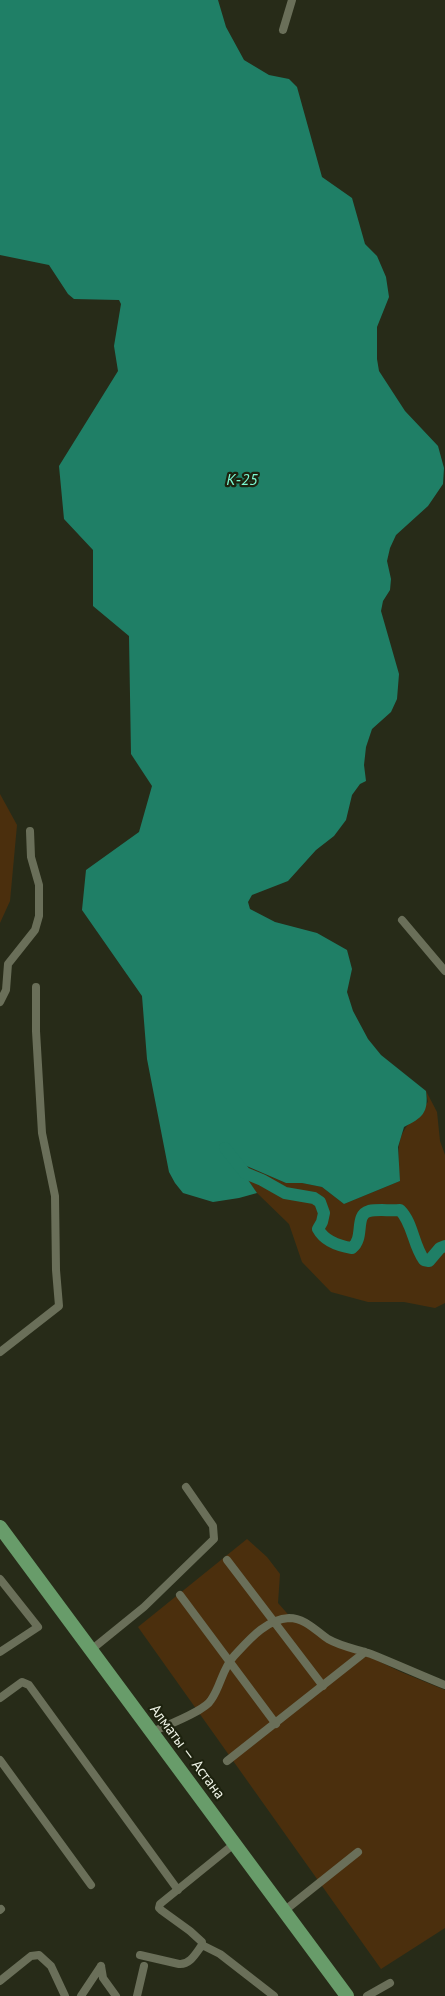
<!DOCTYPE html>
<meta charset="utf-8">
<style>
body{margin:0}
canvas{display:block;background:#272b18}
</style>
<canvas width="445" height="1996"></canvas>
<script>
const ctx = document.querySelector('canvas').getContext('2d');
ctx.lineJoin = 'round';
function fillPath(path, color) {
  ctx.fillStyle = color;
  ctx.fill(path, 'evenodd');
}
function strokePath(path, color, width, dash) {
  ctx.strokeStyle = color;
  ctx.lineWidth = width;
  ctx.lineCap = dash ? 'butt' : 'round';
  ctx.setLineDash(dash || []);
  ctx.stroke(path);
}
function drawText(font, color, halo, rows, align = 'center') {
  ctx.font = font + ' "PT Sans",sans-serif';
  ctx.lineWidth = 4.5;
  ctx.setLineDash([]);
  ctx.textBaseline = 'middle';
  ctx.strokeStyle = halo;
  ctx.fillStyle = color;
  for (const [text, x, y, turn = 0] of rows) {
    ctx.save();
    ctx.translate(x, y);
    ctx.rotate((+turn || 0) * Math.PI / 180);
    ctx.textAlign = isNaN(turn) ? turn : align;
    if (halo) ctx.strokeText(text, 0, 0);
    ctx.fillText(text, 0, 0);
    ctx.restore();
  }
}
fillPath(new Path2D(`
 M0,794L17,825L10,901L0,923Z
 M426,1091L437,1112L440,1141L445,1155V1303L435,1308L404,1302H368L331,1292L302,1262L289,1224L257,1193L234,1161L286,1183H302L322,1187L344,1204L400,1181C397,1136 397,1135 428,1102Z
 M247,1539L267,1557L280,1574L278,1603L293,1620L401,1672L445,1690V1928L381,1969L138,1627Z`), '#4b2f0d');
fillPath(new Path2D(`
 M0,0H218L226,27L244,60L269,75L289,79L297,87L322,177L352,198L365,244L377,256L386,277L389,297L377,327V359L379,371L405,411L438,446L444,468L443,484L428,506L396,535L390,548L387,561L391,579L390,590L383,601L381,611L399,674L397,699L391,712L372,729L366,747L364,765L366,781L360,784L352,795L346,820L334,836L316,850L288,881L252,895L248,902L250,909L275,922L317,933L347,950L352,969L347,992L353,1011L368,1039L381,1055L426,1091C429,1113 422,1118 404,1127L398,1147L400,1181L344,1204L322,1187L302,1183H286L235,1161L257,1193L239,1198L213,1202L183,1193L175,1183L169,1172L147,1059L142,996L82,910L86,870L139,832L152,786L131,754L129,636L93,606V550L64,519L59,466L118,371L114,346L121,304L119,300L74,299L68,294L49,265L0,255Z`), '#1f7f66');
strokePath(new Path2D(`
 M225,1148L245,1173L262,1180L285,1193L314,1198L320,1202L324,1213L322,1222L318,1229C325,1242 339,1246 352,1248C365,1238 354,1215 369,1211C379,1209 390,1211 400,1210C413,1223 413,1245 424,1260L429,1261L440,1248L445,1246`), '#1f7f66', 12);
strokePath(new Path2D(`
 M283,30L292,0
 M402,920L445,971
 M0,1002L6,990L8,964L35,930L39,916V885L31,857L30,831
 M0,1352L59,1306L56,1270L55,1196L42,1133L36,1031V987
 M227,1560L323,1686
 M0,1579L38,1627L0,1652
 M180,1595L276,1724
 M91,1650L144,1607L214,1539L213,1526L186,1487
 M0,1698L22,1682L29,1685L178,1890
 M152,1732C165,1726 205,1711 211,1700C221,1686 222,1669 234,1656C248,1641 266,1619 289,1618C305,1618 316,1631 328,1639C342,1647 357,1649 371,1654C396,1664 420,1675 445,1685
 M0,1760L91,1885
 M227,1761L365,1652
 M0,1910L1,1909
 M284,1911L358,1852
 M202,1945L220,1954L274,1996
 M140,1955L179,1964C190,1965 196,1953 202,1945V1942L190,1931L161,1910L159,1908L160,1904L234,1844
 M101,1966L103,1978L116,1996
 M0,1981L31,1956L39,1955L51,1966L65,1996
 M81,1996L101,1966
 M137,1996L144,1966
 M367,1996L390,1983`), '#6a6f59', 8);
strokePath(new Path2D(`
 M0,1527L347,1996`), '#689c6a', 14);
drawText('15px', '#eef2e5', '#1d220e', [
 ["Алматы — Астана",187,1752,53]
]);
drawText('italic 16px', '#7bf7d1', '#1d220e', [
 ["К-25",242,480]
]);
</script>
